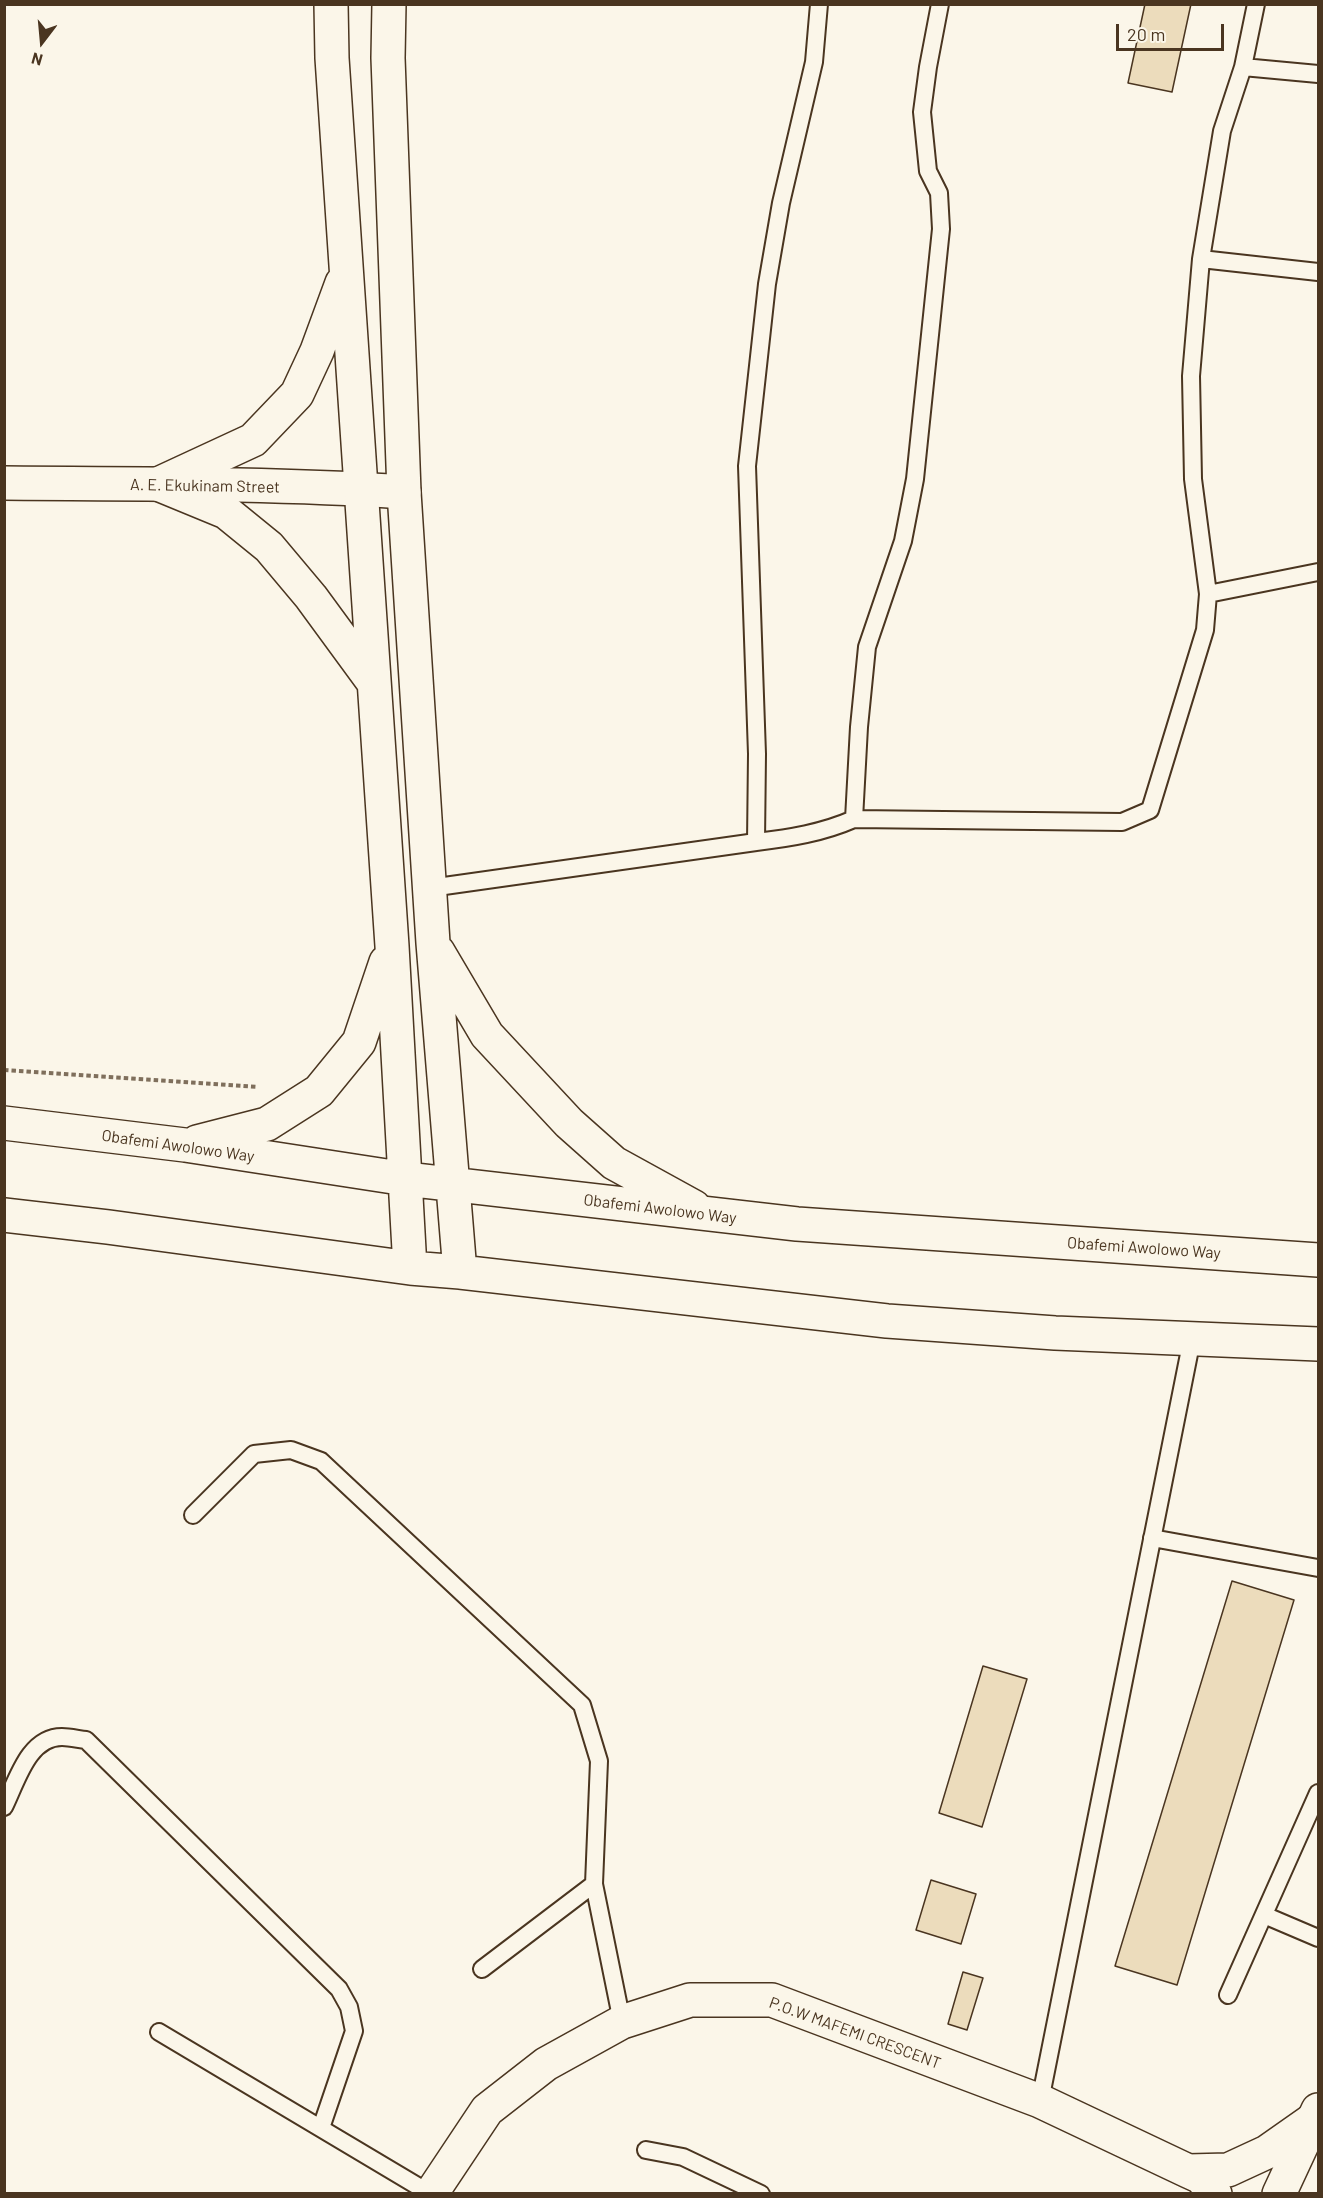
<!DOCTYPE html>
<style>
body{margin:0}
#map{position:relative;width:1323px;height:2198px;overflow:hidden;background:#fbf6e9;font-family:Barlow,sans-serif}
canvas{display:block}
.frame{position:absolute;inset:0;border:6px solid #4a3520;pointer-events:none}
.north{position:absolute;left:12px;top:12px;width:60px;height:60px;-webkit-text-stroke:4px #fbf6e9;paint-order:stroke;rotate:196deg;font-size:16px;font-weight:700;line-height:24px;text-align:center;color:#4a3520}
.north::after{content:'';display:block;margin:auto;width:21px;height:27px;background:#4a3520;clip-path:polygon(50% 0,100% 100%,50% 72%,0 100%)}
.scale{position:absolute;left:1116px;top:24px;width:108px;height:27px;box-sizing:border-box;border:3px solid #4a3520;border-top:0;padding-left:8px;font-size:18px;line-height:21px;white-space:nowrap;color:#4a3520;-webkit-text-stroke:4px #fbf6e9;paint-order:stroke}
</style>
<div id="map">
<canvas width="1323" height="2198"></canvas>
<div class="frame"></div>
<div class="north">N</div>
<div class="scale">20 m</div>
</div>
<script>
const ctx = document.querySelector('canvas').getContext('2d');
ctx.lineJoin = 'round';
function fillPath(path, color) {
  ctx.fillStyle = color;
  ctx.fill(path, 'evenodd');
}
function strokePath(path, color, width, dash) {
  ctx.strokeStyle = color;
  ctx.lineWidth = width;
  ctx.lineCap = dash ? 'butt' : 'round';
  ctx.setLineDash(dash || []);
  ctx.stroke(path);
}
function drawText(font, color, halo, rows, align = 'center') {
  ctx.font = font + ' Barlow,sans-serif';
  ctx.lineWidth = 4.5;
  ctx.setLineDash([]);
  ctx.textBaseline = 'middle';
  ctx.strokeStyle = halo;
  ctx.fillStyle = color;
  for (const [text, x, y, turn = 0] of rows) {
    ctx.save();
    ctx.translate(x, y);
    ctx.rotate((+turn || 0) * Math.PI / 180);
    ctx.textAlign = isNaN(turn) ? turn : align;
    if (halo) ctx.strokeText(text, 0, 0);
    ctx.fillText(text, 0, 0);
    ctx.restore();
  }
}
const building = new Path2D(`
 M1145,4H1191L1172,92L1128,83Z
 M1232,1581L1294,1600L1177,1985L1115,1966Z
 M983,1666L1027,1679L982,1827L939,1813Z
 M931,1880L976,1894L961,1944L916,1930Z
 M963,1972L983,1978L967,2030L948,2024Z`);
fillPath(building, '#ecdcbc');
strokePath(building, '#4a3520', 1.5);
const service = new Path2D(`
 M819,4L814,62L781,203L767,284L747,466L757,754L756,842C790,838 822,833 854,819L859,727L867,647L903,541L915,479L941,229L939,193L928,171L922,112L928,67L940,4
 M1243,67L1256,4
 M1201,259L1318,272
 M1208,594L1318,572
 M854,819L1122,822L1150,810L1205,630L1208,594L1193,479L1191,376L1201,259L1222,131L1243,67L1318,74
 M430,888L756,842
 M193,1515L254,1454L291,1450L321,1461L582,1705L599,1761L594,1884L622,2022
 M1152,1538L1318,1568
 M4,1807C17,1781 28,1737 62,1737C69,1737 78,1739 86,1740L339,1989L349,2007L354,2031L321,2128
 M1264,1915L1318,1938
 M482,1969L594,1884
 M1228,1995L1318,1793
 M159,2032L431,2194
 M1040,2101L1192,1339
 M646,2150L683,2157L761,2194`);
const minor = new Path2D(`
 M4,483C138,484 272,483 404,492
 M1188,2171L1228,2170L1267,2152L1314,2119
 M431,2194L487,2110L546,2064L622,2022L690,2000H772L1040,2101L1188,2171L1201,2177L1215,2194`);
const tertiary = new Path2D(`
 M1279,2194L1318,2110`);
const secondary = new Path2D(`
 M331,4L332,58L392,946L410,1268
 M389,4L388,58L404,492L433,943L460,1272
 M158,484L253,440L297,394L317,351L342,283
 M158,484L226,512L269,547L311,597L374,683
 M438,952L487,1035L569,1123L614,1163L694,1207
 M4,1123L185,1145L406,1179L797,1224L1318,1260
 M197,1142L267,1124L319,1091L359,1042L386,962
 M4,1215L108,1227L410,1268L460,1272L887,1321L1055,1333L1318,1344`);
strokePath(service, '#4a3520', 20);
strokePath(minor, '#4a3520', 36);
strokePath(tertiary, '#4a3520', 36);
strokePath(secondary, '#4a3520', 36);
strokePath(new Path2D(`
 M4,1070L258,1087`), '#7f6f5c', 4, [4.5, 3]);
strokePath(service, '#fbf6e9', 16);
strokePath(minor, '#fbf6e9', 33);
strokePath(tertiary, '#fbf6e9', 33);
strokePath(secondary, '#fbf6e9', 33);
drawText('16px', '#4a3520', '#fbf6e9', [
 ["A. E. Ekukinam Street",205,486,1],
 ["Obafemi Awolowo Way",178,1146,8],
 ["Obafemi Awolowo Way",660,1209,7],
 ["Obafemi Awolowo Way",1144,1248,4],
 ["P.O.W MAFEMI CRESCENT",855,2033,20]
]);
</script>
